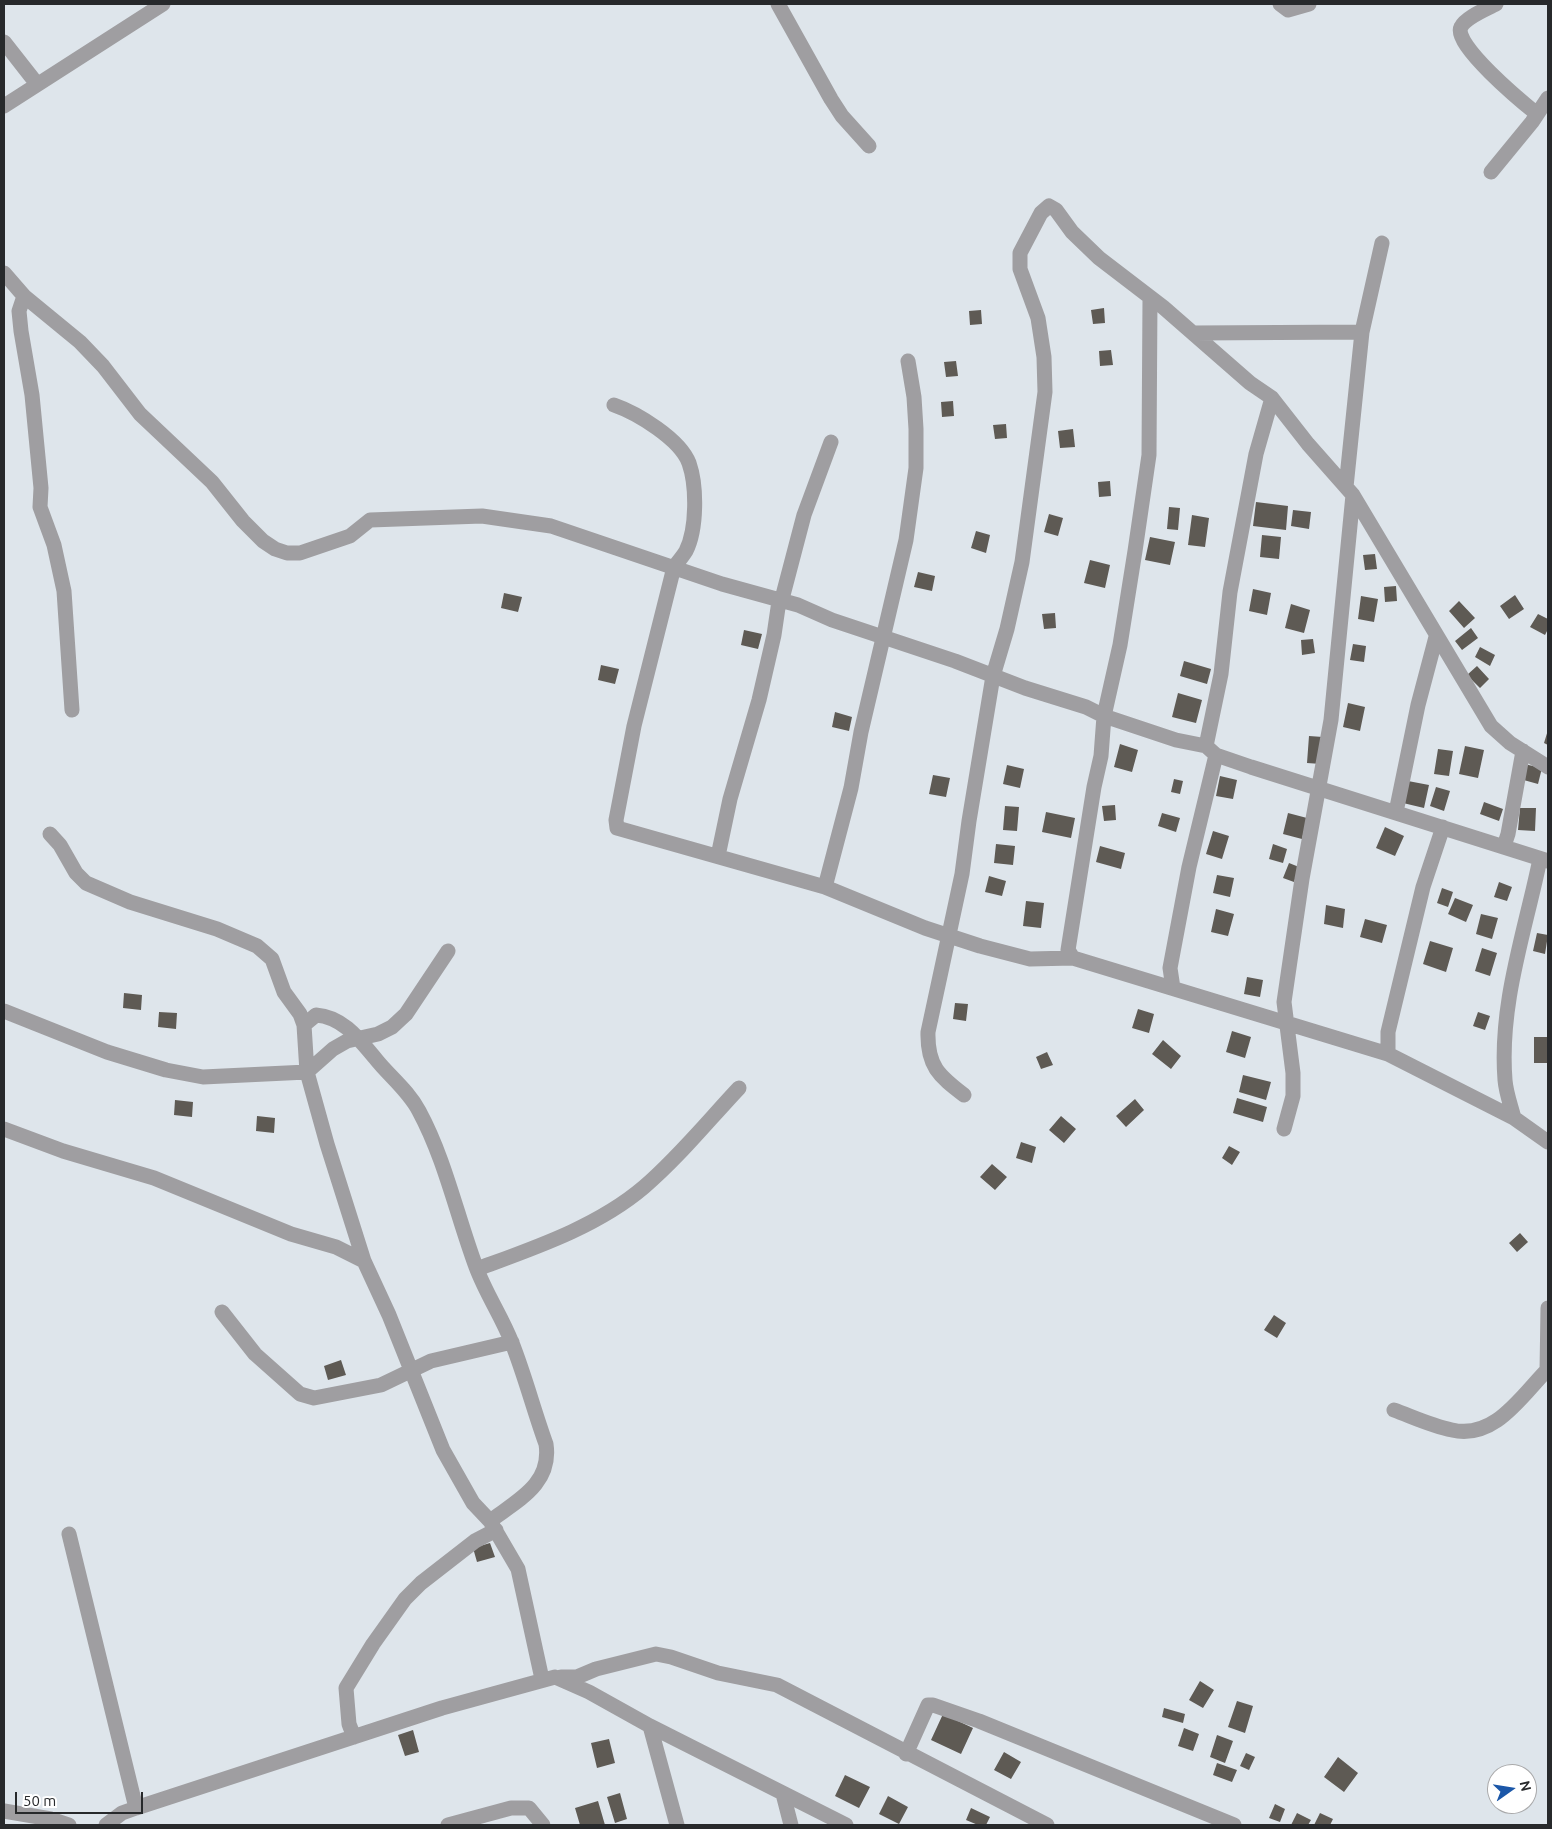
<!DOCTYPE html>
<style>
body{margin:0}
#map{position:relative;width:1552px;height:1829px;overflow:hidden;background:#dee5eb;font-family:Ubuntu,sans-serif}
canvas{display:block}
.frame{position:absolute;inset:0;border:5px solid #27292b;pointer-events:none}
.north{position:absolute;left:1487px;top:1764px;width:50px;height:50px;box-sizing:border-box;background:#fff;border:1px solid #a9a9aa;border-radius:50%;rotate:77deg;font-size:14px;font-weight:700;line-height:20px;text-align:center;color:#27292b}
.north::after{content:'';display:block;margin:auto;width:18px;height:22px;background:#1b57a8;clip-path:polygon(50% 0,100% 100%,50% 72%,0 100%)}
.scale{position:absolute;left:15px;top:1792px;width:128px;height:22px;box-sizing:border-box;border:2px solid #27292b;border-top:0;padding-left:6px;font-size:15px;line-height:18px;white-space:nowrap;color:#27292b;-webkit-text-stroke:4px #fff;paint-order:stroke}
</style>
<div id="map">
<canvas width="1552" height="1829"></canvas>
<div class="frame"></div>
<div class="north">N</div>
<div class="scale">50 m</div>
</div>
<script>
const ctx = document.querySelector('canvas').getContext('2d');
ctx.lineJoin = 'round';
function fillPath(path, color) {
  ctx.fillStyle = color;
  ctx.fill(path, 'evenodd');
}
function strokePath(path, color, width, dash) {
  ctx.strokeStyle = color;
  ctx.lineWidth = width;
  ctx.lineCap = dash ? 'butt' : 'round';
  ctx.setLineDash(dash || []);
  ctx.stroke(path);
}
fillPath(new Path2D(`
 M1104,308L1105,323L1093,324L1091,310Z
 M981,310L982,324L970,325L969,311Z
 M1111,350L1113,365L1100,366L1099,351Z
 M956,361L958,376L946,377L944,362Z
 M953,401L954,416L942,417L941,402Z
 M1006,424L1007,438L995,439L993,425Z
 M1073,429L1075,447L1060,448L1058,431Z
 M1110,481L1111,496L1099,497L1098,482Z
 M1256,502L1288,506L1286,530L1253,526Z
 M1169,507L1180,508L1178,530L1167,529Z
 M1293,510L1311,512L1309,529L1291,526Z
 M1049,514L1063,518L1058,536L1044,532Z
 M1192,515L1209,518L1205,547L1188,545Z
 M976,531L990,535L986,553L971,548Z
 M1262,535L1281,537L1279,559L1260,557Z
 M1150,537L1175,542L1170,565L1145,560Z
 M1375,554L1377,569L1365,570L1363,555Z
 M1090,560L1110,565L1105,588L1084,583Z
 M918,572L935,576L932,591L914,587Z
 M1396,586L1397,601L1385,602L1384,587Z
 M1253,589L1271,593L1267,615L1249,611Z
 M504,593L522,597L518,612L501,608Z
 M1515,595L1524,609L1509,619L1500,606Z
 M1361,596L1378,599L1374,622L1358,619Z
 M1459,601L1475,618L1464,628L1449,611Z
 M1291,604L1310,610L1304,633L1285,628Z
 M1055,613L1056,628L1044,629L1042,614Z
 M1538,614L1548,619V629L1545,635L1530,627Z
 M1471,628L1478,638L1462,650L1455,641Z
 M744,630L762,634L758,649L741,645Z
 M1313,639L1315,653L1302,655L1301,640Z
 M1353,644L1366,646L1364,662L1350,660Z
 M1480,647L1495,655L1490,666L1475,657Z
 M1184,661L1211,669L1207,684L1180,676Z
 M601,665L619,669L615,684L598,680Z
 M1477,666L1489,679L1480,688L1467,675Z
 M1178,693L1202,700L1196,723L1172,717Z
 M1348,703L1365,707L1360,731L1343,727Z
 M835,712L852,717L849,731L832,727Z
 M1548,730V745L1544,743Z
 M1309,736L1323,737L1321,764L1307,763Z
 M1120,744L1138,750L1132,772L1114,767Z
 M1465,746L1484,750L1478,778L1459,774Z
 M1438,749L1453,751L1449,776L1434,774Z
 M1524,764L1542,768L1538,784L1520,779Z
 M1007,765L1024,769L1020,788L1003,784Z
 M933,775L950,778L946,797L929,794Z
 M1220,776L1237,780L1233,799L1216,796Z
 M1174,779L1183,781L1180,794L1171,792Z
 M1408,781L1429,785L1424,808L1403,803Z
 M1436,787L1450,791L1444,811L1430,806Z
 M1484,802L1503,809L1499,821L1480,814Z
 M1115,805L1116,820L1104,821L1102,806Z
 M1005,806L1019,807L1017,831L1003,830Z
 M1520,808H1536L1535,831L1518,830Z
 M1046,812L1075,818L1071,838L1042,832Z
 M1162,813L1180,818L1176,832L1158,826Z
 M1288,813L1307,818L1302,839L1283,834Z
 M1385,827L1404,836L1395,856L1376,848Z
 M1213,831L1229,836L1222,859L1206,854Z
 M996,844L1015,846L1013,865L994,863Z
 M1273,844L1287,849L1283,863L1269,859Z
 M1100,846L1125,853L1121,869L1096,862Z
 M1289,863L1299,867L1294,882L1283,878Z
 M1217,875L1234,878L1230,897L1213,893Z
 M989,876L1006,881L1002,896L985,892Z
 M1499,882L1512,887L1507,901L1494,897Z
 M1442,888L1453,892L1448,907L1437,903Z
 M1455,898L1473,905L1466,922L1448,914Z
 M1026,901L1044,903L1041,928L1023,926Z
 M1326,905L1345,909L1343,928L1324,924Z
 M1216,909L1234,914L1228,936L1211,932Z
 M1481,914L1498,918L1492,939L1476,934Z
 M1365,919L1387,925L1382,943L1360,937Z
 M1537,933L1548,935L1545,954L1533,951Z
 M1430,941L1453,948L1446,972L1423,964Z
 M1482,948L1497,953L1490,976L1475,971Z
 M1247,977L1263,980L1260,997L1244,994Z
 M124,993L142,995L141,1010L123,1008Z
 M955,1003L968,1004L966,1021L953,1019Z
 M1138,1009L1154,1014L1149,1033L1132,1028Z
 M159,1012L177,1013L176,1029L158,1027Z
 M1478,1012L1490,1016L1485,1030L1473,1026Z
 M1232,1031L1251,1037L1245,1058L1226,1052Z
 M1534,1037H1548V1063H1534Z
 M1163,1040L1181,1056L1171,1069L1152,1054Z
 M1047,1052L1053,1065L1041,1069L1036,1057Z
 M1243,1075L1271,1082L1266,1100L1239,1092Z
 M1237,1098L1267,1107L1263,1122L1233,1113Z
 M1135,1099L1144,1110L1126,1127L1116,1116Z
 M175,1100L193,1102L192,1117L174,1115Z
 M257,1116L275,1118L274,1133L256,1131Z
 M1061,1116L1076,1129L1064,1143L1049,1130Z
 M1021,1142L1036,1147L1032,1163L1016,1158Z
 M1229,1146L1240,1152L1232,1165L1222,1158Z
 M992,1164L1007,1177L995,1190L980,1177Z
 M1520,1233L1528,1242L1517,1252L1509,1243Z
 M1274,1315L1286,1323L1277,1338L1264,1330Z
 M341,1360L346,1375L328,1380L324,1366Z
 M490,1543L495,1557L477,1562L473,1548Z
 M1200,1681L1214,1690L1203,1708L1189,1700Z
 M1237,1701L1253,1706L1245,1733L1228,1727Z
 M1164,1708L1185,1714L1183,1723L1162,1717Z
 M943,1714L973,1728L961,1754L931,1740Z
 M1184,1728L1199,1734L1193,1751L1178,1746Z
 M413,1730L419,1752L405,1756L398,1735Z
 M1217,1735L1233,1741L1225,1763L1210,1757Z
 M609,1739L615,1763L597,1768L591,1743Z
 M1004,1752L1021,1762L1011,1779L994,1770Z
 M1246,1753L1255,1757L1249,1770L1240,1766Z
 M1338,1757L1358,1773L1344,1792L1324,1777Z
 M1217,1763L1237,1770L1232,1782L1213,1775Z
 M845,1775L870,1787L859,1808L835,1796Z
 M620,1793L627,1819L615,1823L607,1797Z
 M888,1796L908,1807L899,1824L879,1814Z
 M598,1801L605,1825H580L575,1808Z
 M1275,1804L1285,1809L1280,1822L1269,1818Z
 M971,1808L990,1817L986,1825H978L966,1820Z
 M1297,1813L1311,1820L1308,1825H1291Z
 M1320,1813L1333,1819L1330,1825H1314Z`), '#5e5a54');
strokePath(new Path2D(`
 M778,4L831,99L842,116L869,146
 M1280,4L1288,10L1309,4
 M1496,4C1487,9 1466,17 1461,27C1452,44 1522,102 1537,114
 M4,42L37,84
 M4,106L163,4
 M1491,172L1532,122L1548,98
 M4,273L24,296L80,342L103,366L140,414L212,482L243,521L263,541L275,549L287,553H300L350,536L370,520L482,516L551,526L722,584L798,605L832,620L955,661L1025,688L1086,707L1104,716L1176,740L1206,746L1216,755L1251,767L1548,861
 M24,296L19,311L21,331L32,395L41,488L40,507L54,545L64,591L72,710
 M1194,333L1362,332
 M614,405C637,413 680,439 689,463C697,486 697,529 686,551C683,556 678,562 674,567L634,726L616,820L617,828L825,887L925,928L980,946L1030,959L1073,958L1388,1054L1514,1118L1548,1142
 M1346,487L1362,332L1382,243
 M1206,746L1221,674L1230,592L1256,454L1272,398
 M1396,812L1418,705L1436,637
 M50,834L60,845L76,873L86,883L130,902L217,929L257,946L272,959L284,992L300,1014L304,1025L307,1072L327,1144L364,1261L389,1315L443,1450L473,1503L490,1521L518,1569L542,1679
 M1504,846L1508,834L1523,751
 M718,856L730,799L759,700L774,635L779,601L783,595L804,515L831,442
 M825,887L851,788L861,732L906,540L916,468V429L914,397L908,361
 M1073,958L1068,950L1094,787L1101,756L1104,716L1120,645L1135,551L1149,455L1150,298
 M1173,988L1170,968L1189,867L1216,755
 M4,1011L107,1052L166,1070L203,1077L307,1072L333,1049L347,1041L378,1034L392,1027L406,1014L448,951
 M304,1025L316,1015C343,1017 359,1039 375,1058C389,1076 408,1090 419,1111C445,1159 457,1216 476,1267C486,1294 502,1317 512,1343C525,1376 534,1411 546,1444C552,1484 518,1500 490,1521
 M1388,1054V1032L1423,887L1443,827
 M964,1095C939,1076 927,1066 928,1032L962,874L969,821L993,676L1007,629L1022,562L1045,392L1044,357L1038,318L1020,269V253L1041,213L1049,206L1056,210L1072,232L1099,258L1163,307L1250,383L1272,398L1308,444L1353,495L1491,726L1510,743L1548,767
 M1514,1118C1511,1106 1506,1093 1505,1080C1499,1004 1525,932 1540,859
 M4,1129L63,1151L154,1178L291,1234L336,1247L364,1261
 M1284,1129L1293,1096V1073L1284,1002L1302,879L1331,720L1353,495
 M477,1269C534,1248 597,1227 644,1187C678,1158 708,1121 739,1088
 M222,1312L255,1354L300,1394L314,1398L381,1385L431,1361L512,1342
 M1547,1371L1548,1308
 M1394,1410C1413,1417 1432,1426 1452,1430C1495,1440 1522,1395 1548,1369
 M69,1534L136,1808
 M561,1677H577L596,1669L656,1654L671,1657L718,1673L777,1685L1047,1825
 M650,1726L677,1825
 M354,1737L349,1724L346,1688L373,1644L405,1599L421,1583L475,1541L496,1530
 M906,1754L928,1705H933L979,1721L1234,1825
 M783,1794L791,1825
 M4,1811L51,1819L69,1825
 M106,1825L122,1813L136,1808L442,1708L555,1677L589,1692L650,1726L846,1825
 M448,1825L511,1808H529L543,1825`), '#9f9ea1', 15);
</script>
